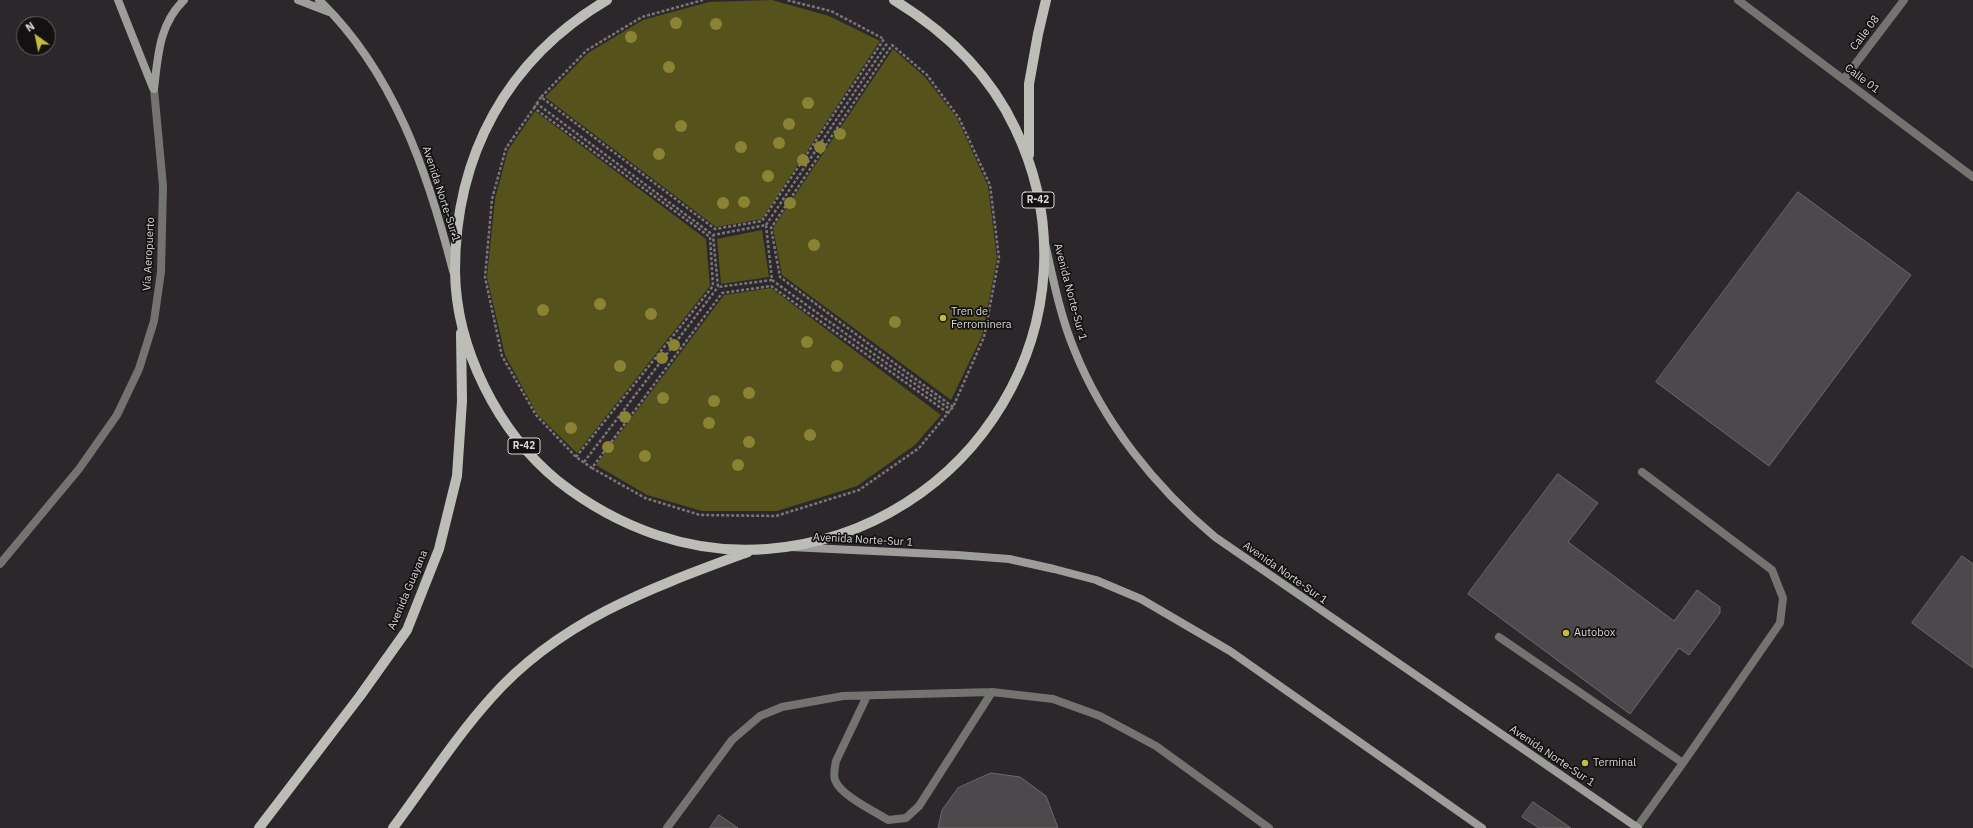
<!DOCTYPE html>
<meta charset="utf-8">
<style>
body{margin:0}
#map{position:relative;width:1973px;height:828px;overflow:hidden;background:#2c272a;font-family:"IBM Plex Sans",sans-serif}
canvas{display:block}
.north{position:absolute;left:16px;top:16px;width:40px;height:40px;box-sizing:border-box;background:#131112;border:1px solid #626061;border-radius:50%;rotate:327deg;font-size:11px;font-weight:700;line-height:16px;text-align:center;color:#d9d6d7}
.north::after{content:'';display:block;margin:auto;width:14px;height:18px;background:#c6bc3c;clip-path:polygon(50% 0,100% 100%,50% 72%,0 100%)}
</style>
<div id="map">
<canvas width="1973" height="828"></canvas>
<div class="north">N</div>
</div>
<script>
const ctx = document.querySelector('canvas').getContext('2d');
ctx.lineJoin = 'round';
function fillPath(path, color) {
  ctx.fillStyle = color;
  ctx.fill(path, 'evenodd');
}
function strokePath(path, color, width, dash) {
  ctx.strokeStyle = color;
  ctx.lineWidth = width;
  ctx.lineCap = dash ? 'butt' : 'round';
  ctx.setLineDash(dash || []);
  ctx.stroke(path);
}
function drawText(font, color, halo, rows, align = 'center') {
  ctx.font = font + ' "IBM Plex Sans",sans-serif';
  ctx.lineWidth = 3.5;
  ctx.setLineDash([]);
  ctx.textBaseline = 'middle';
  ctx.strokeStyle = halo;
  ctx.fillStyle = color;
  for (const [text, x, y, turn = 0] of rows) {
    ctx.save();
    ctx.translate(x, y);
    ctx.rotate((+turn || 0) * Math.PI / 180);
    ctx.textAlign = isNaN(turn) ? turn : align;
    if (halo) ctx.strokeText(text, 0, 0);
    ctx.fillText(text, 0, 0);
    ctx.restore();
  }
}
fillPath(new Path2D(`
 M772,0L829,16L880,41L762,219L716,227L545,97L588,53L643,20L709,2Z
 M893,49L925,77L957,118L988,186L997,259L982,336L951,400L782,275L773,228Z
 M535,111L706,239L710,286L577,453L537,414L505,355L487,277L495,199L508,150Z
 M762,230L769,277L721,284L717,239Z
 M771,288L941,415L915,445L857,486L777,511H702L647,495L596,465L724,295Z`), '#56521b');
const building = new Path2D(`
 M1798,192L1911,275L1769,466L1656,382Z
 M1558,474L1598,503L1568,542L1674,621L1697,590L1720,607V613L1689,655L1679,648L1630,714L1468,594Z
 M1962,556L1973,564V668L1912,623Z
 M991,773L1020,777L1046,796L1058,828H938L942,810L958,788Z
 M1533,802L1571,828H1539L1522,817Z
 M719,815L738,828H710Z`);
fillPath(building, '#4d484b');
strokePath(building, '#6d686b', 1);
strokePath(new Path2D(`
 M703,0L642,17L587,50L541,97L715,229L762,221L884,39L831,11L786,0
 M536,103L713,235L766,225L772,280L718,287L713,235
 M534,108L541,97
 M766,225L888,42
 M772,280L951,410
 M948,413L771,286L722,293L592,468L645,498L700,515L776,516L859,490L919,448L953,407L984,337L999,258L990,185L959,118L927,75L892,45L771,228L780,277L953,407
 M576,457L713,286L710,237L534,108L506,148L492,199L485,277L502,356L536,415L576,457L592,468
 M584,462L718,287`), '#7a7678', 2.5, [3, 2]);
strokePath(new Path2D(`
 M1499,637L1683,763
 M867,696L836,761C835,767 833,774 835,780C840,795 874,811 888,820L906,818L919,806L992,692
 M1637,827L1683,763L1780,623L1783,598L1772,570L1642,472
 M667,828L732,740L760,716L782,707L843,696L992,692L1053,699L1100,716L1156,746L1269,828`), '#737370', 8);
strokePath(new Path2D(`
 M1738,0L1973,177
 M1844,79L1904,0
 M0,564L79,469L117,415L139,369L154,321L161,272L163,186L154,89`), '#737370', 8);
strokePath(new Path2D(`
 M118,0L153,88
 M298,0L329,12
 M319,0C394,72 428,173 453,271
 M154,89C158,56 159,24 184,0
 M1045,243C1053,278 1060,315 1074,349C1103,422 1155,487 1215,537L1638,828
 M790,547L957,555L1009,559L1054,569L1096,580L1141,599L1230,651L1482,828`), '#9d9d99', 8);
strokePath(new Path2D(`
 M607,0C507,59 455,155 455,271C456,349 498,432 558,481C618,528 691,555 767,549C974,533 1106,317 1015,128C989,73 945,31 894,0
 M1029,155V84L1038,34L1046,0
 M259,828L360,696L407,630L439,549L457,476L462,401L461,333
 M393,828C425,785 455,738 491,698C560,620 653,587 748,552`), '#bdbdb8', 10);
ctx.fillStyle = '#8b8334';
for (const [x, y] of [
 [676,23],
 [716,24],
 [631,37],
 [669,67],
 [808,103],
 [789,124],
 [681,126],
 [840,134],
 [779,143],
 [741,147],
 [820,147],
 [659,154],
 [803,160],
 [768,176],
 [744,202],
 [723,203],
 [790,203],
 [814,245],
 [600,304],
 [543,310],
 [651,314],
 [895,322],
 [807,342],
 [674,345],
 [662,358],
 [620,366],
 [837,366],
 [749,393],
 [663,398],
 [714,401],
 [625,417],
 [709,423],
 [571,428],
 [810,435],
 [749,442],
 [608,447],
 [645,456],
 [738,465]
]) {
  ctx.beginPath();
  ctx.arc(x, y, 6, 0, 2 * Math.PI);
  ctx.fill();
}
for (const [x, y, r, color] of [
 [943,318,4,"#c6bc3c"],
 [1566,633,4,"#c6bc3c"],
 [1585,763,4,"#c6bc3c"]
]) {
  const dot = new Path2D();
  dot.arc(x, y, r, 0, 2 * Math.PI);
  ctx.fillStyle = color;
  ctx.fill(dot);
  strokePath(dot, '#131112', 1.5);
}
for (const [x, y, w] of [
 [1038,200,32],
 [524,446,32]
]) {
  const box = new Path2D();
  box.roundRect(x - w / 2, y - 8, w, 16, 3);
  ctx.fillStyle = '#131112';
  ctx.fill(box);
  strokePath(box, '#d9d6d7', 1);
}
drawText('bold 10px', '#d9d6d7', null, [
 ["R-42",1038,200],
 ["R-42",524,446]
]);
drawText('11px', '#d9d6d7', '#131112', [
 ["Calle 08",1865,33,-53],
 ["Calle 01",1862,79,37],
 ["Avenida Norte-Sur 1",441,194,72],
 ["Vía Aeropuerto",149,254,-87],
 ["Avenida Norte-Sur 1",1070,292,75],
 ["Avenida Norte-Sur 1",863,540,3],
 ["Avenida Norte-Sur 1",1285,573,35],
 ["Avenida Guayana",408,590,-67],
 ["Avenida Norte-Sur 1",1552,756,34]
]);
drawText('11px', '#d9d6d7', '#131112', [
 ["Tren de",951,312],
 ["Ferrominera",951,325],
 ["Autobox",1574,633],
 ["Terminal",1593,763]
], 'left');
</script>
